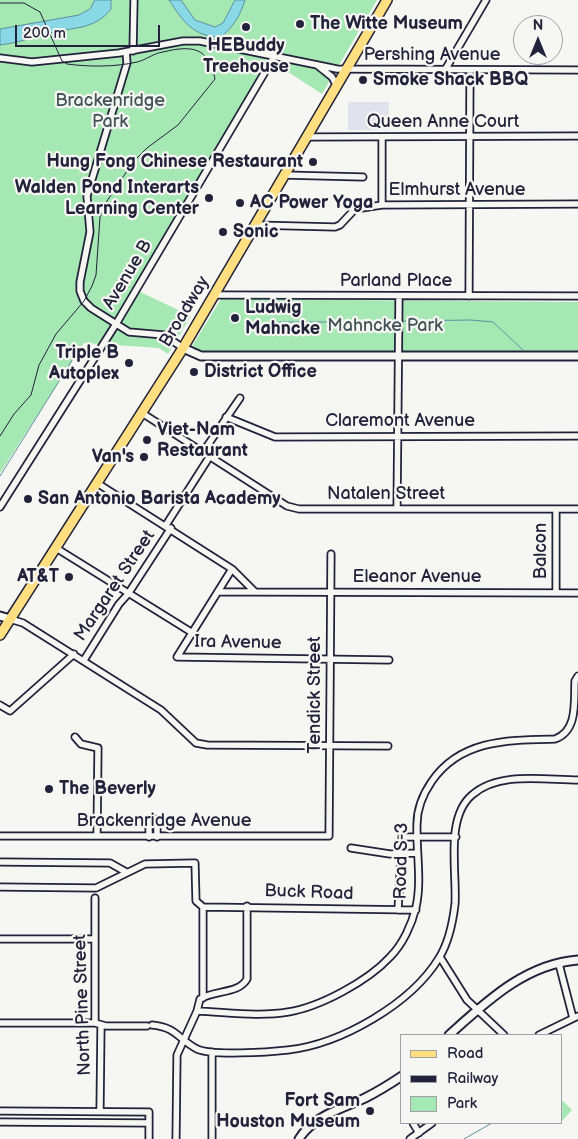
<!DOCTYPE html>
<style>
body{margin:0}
#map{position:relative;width:578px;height:1139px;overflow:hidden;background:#f6f6f2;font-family:"Balsamiq Sans",sans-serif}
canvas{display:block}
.legend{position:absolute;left:400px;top:1034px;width:162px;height:90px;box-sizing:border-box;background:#f6f6f2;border:1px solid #a1a1a9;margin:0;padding:6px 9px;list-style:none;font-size:15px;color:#22223b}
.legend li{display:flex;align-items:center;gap:10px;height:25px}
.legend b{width:25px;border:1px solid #a1a1a9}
.north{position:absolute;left:513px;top:15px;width:50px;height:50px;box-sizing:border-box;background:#f6f6f2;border:1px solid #a1a1a9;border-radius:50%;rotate:0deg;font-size:14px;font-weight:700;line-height:20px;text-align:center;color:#22223b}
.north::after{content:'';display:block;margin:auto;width:18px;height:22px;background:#22223b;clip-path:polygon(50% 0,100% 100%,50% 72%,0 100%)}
.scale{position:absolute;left:15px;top:25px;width:145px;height:22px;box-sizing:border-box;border:2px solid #22223b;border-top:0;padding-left:6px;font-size:15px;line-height:18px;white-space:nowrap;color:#22223b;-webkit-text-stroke:4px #f6f6f2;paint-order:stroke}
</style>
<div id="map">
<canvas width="578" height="1139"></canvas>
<ul class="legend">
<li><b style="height:6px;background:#ffdf80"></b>Road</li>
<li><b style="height:6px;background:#22223b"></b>Railway</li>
<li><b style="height:14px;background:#a5e8b3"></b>Park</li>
</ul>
<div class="north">N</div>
<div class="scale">200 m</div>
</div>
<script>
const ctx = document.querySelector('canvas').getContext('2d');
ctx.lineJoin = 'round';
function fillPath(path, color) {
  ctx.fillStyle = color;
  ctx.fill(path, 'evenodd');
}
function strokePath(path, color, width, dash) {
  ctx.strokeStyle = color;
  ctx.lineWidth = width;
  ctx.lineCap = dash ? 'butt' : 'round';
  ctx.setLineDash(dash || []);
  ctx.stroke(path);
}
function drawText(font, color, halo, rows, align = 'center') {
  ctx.font = font + ' "Balsamiq Sans",sans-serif';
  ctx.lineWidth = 4.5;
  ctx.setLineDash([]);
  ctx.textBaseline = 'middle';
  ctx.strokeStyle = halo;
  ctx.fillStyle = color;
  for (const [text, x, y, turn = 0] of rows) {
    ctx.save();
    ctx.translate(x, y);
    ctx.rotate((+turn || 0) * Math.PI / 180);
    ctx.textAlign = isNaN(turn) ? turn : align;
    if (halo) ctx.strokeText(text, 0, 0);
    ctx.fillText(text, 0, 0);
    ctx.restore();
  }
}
fillPath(new Path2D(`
 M348,102H389V130H348Z`), '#e2e2ee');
fillPath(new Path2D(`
 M0,0H377L322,94L268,59L134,289L191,316L168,354L159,348L84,343L0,473Z
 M221,299L578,302V352H200L191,348Z
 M562,1100L572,1110L562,1121Z`), '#a5e8b3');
const water = new Path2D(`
 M95,0H111V9C95,30 73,27 50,33C34,37 17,43 0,45V29L79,15L90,9Z
 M169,0H181L195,20L215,27L223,23L235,0H245C240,16 234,26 221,37C193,37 183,21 169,0Z`);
fillPath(water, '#88d8e5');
strokePath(water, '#5f8fa1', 1);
strokePath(new Path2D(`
 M403,321L471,320L493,322L523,350
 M250,329L269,323L282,322H393
 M0,476L76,354
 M464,1139L492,1123`), '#5f8fa1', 1);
const minor = new Path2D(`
 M133,51L134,0
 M126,52L127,63L87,196L90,232L80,282V291L84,301L91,308L129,332L164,335L183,348
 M0,58L32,62L119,53L183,41H200L337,69L578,70
 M317,65L332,77L337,86
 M445,70L486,0
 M307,137L578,136
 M382,137V205
 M284,175L363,177
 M255,225L335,227L340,225L355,209L382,205L578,204
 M214,295L578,296
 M469,296L470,70
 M142,413L287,506L299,509H578
 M226,417L275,437L578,436
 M203,452L240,398
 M97,483L232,569L255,592L578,593
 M0,507L116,324L275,55
 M397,509L399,296
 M556,509V593
 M166,525L210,456
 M56,548L191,632
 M232,569L177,657L389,660
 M218,592H255
 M10,619L23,623L161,710L196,743L207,745L388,746
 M84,660L119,604L128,594L171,528
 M0,705L10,711L74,654
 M75,737L81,744L98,748L97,836
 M0,836H329L331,554
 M149,837V821L153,818L157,820V837
 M351,848L390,854L417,853
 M0,862L110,863L126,872
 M0,887L96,888L145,864L195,863L196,901L203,907
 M95,898V1023
 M203,907L416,910
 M203,907V998
 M398,910L402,837H456
 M0,939H95
 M440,957L467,1000L504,1035
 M559,964L573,1018
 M197,1011L200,999C214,990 239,994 247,979V906
 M0,1023H95L106,1026H147
 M152,1025C176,1027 178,1039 197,1049C211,1056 270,1052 288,1050C341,1044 411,1004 439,958C449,942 453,921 455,904C457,871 445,818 472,795C499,771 545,780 578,780
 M539,1035L578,1016
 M0,1111L149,1112V1139
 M100,1111L101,1025
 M0,1122L149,1123
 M413,1123L419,1133
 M176,1139L177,1055L197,1011C226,1012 259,1017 288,1012C320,1007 368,981 390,957C403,944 412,924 416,907C422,881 416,851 417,824C417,808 423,794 432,781C461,739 509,740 555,739C578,731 574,702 575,681L578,676
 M212,1139V1052
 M410,1139L432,1123`);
const tertiary = new Path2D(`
 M183,348L201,356H578
 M0,616L10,619
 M449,1035C486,1002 525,964 578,960
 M299,1139C313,1116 341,1109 365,1098C377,1092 390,1084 402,1076`);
const primary = new Path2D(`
 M0,635L183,348L387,0`);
strokePath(minor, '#22223b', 9);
strokePath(tertiary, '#22223b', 11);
strokePath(primary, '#22223b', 12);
strokePath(minor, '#f6f6f2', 5.5);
strokePath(tertiary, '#f6f6f2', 7);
strokePath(primary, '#ffdf80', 9);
strokePath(new Path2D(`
 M0,3H24L40,12L62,61L67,64C89,67 116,67 137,62C146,60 154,53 163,52C192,45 209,47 215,79L178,125L147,148L133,162L107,201L100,217L96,275L92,286L84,301L56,334L39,365L31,395L14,414L0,436`), '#22223b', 1);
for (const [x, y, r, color] of [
 [300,24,5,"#22223b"],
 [246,27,5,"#22223b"],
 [363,80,5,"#22223b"],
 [313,162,5,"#22223b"],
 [209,198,5,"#22223b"],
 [240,203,5,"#22223b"],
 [223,232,5,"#22223b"],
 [235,318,5,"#22223b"],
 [129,363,5,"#22223b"],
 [194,372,5,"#22223b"],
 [147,440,5,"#22223b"],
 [144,457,5,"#22223b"],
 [28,499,5,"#22223b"],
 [69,577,5,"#22223b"],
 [49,789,5,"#22223b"],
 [370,1111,5,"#22223b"]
]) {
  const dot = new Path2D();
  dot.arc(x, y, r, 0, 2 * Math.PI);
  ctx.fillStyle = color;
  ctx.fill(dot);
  strokePath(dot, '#f6f6f2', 2);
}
drawText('bold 18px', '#22223b', '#f6f6f2', [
 ["The Witte Museum",310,24],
 ["HEBuddy",246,46,"center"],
 ["Treehouse",246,67,"center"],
 ["Smoke Shack BBQ",373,80],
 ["Hung Fong Chinese Restaurant",303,162,"right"],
 ["Walden Pond Interarts",199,188,"right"],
 ["Learning Center",199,209,"right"],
 ["AC Power Yoga",250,203],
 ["Sonic",233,232],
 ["Ludwig",245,308],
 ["Mahncke",245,329],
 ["Triple B",119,353,"right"],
 ["Autoplex",119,374,"right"],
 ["District Office",204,372],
 ["Viet-Nam",157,430],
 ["Restaurant",157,451],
 ["Van's",134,457,"right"],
 ["San Antonio Barista Academy",38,499],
 ["AT&T",59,577,"right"],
 ["The Beverly",59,789],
 ["Fort Sam",360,1101,"right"],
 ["Houston Museum",360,1122,"right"]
], 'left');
drawText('18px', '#22223b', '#f6f6f2', [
 ["Pershing Avenue",432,55],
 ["Queen Anne Court",443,122],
 ["Elmhurst Avenue",457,190],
 ["Avenue B",128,275,-59],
 ["Parland Place",396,281],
 ["Broadway",185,312,-59],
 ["Claremont Avenue",400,421],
 ["Natalen Street",386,494],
 ["Balcon",541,551,-90],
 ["Eleanor Avenue",417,577],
 ["Margaret Street",115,586,-56],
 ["Ira Avenue",238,643,1],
 ["Tendick Street",315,695,-90],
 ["Brackenridge Avenue",164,821],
 ["Road S-3",402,861,-89],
 ["Buck Road",309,893,2],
 ["North Pine Street",83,1005,-92]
]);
drawText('18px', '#435459', '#f6f6f2', [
 ["Brackenridge",110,101],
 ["Park",110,122],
 ["Mahncke Park",385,326]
]);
</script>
